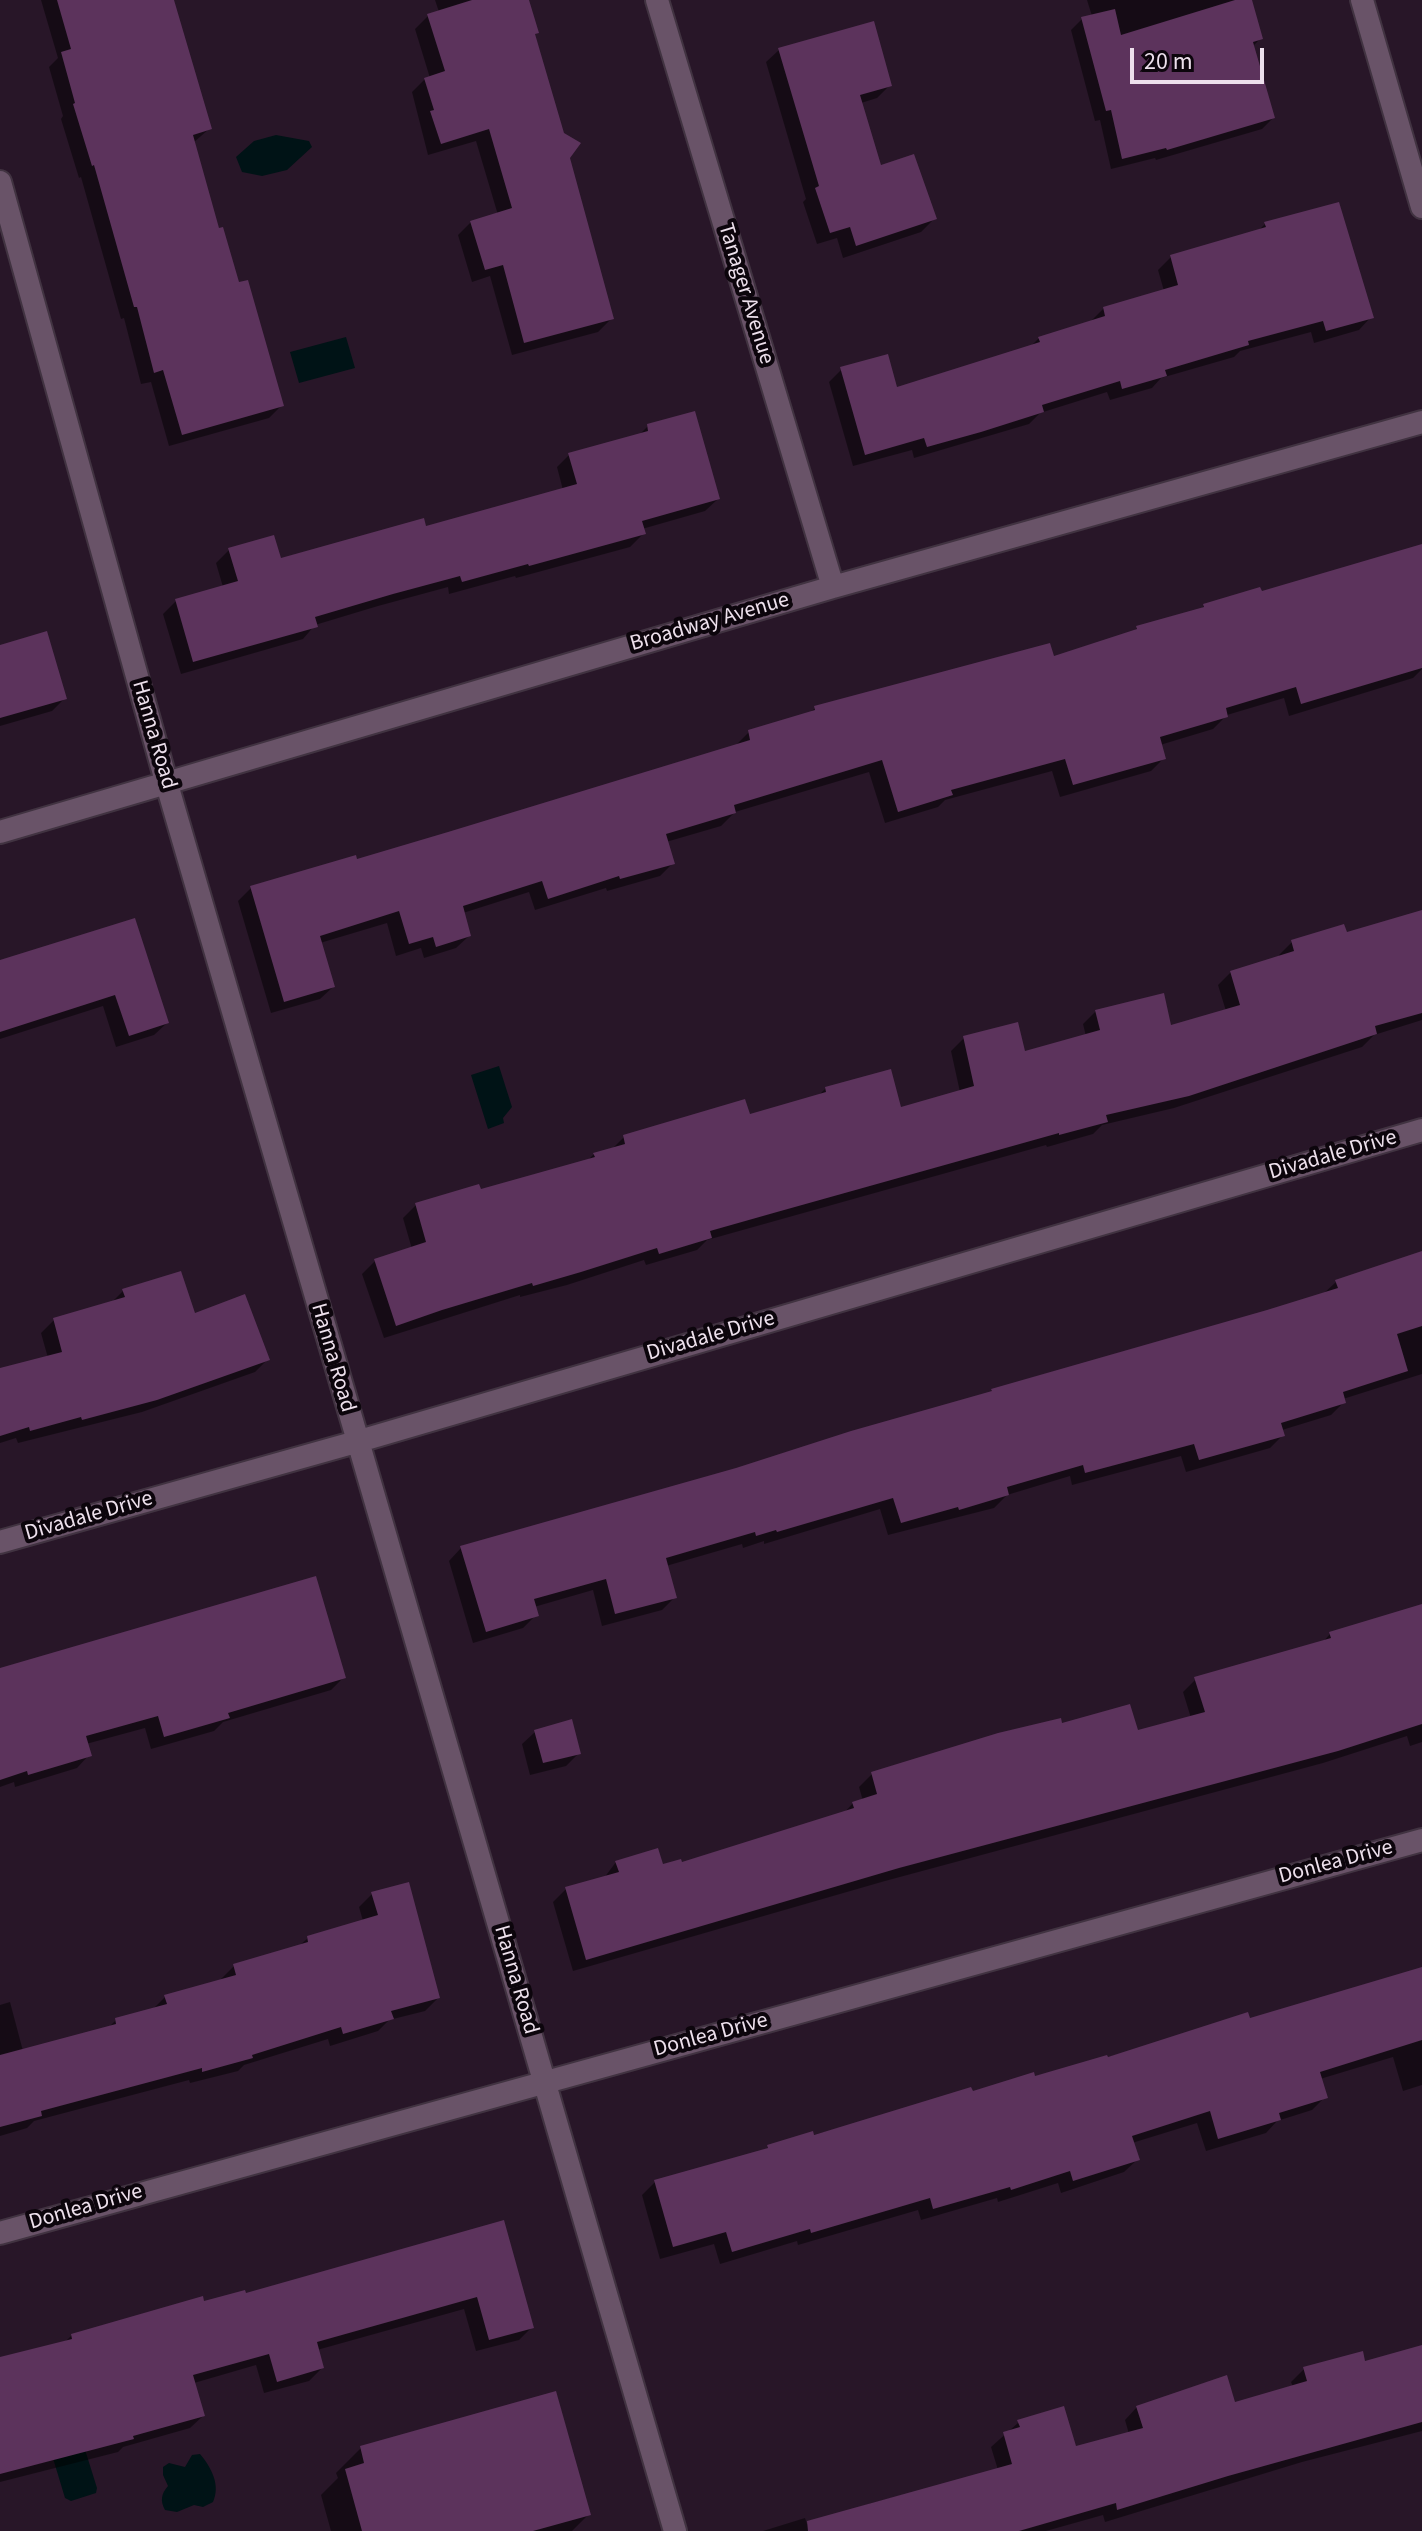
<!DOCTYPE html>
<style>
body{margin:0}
#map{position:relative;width:1422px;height:2531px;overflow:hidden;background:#281628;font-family:"Source Sans 3",sans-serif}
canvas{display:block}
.scale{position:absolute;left:1130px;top:48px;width:134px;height:36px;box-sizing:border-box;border:4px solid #ede0ec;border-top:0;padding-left:10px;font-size:24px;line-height:28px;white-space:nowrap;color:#ede0ec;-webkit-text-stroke:6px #0c050c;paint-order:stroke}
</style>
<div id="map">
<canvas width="1422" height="2531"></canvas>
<div class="scale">20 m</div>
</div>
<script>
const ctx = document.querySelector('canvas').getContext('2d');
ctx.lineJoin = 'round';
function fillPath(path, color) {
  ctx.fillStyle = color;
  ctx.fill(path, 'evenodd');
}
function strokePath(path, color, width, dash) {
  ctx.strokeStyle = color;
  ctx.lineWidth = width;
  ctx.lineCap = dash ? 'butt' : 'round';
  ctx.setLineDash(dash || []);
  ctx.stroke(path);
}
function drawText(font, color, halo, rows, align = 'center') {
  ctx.font = font + ' "Source Sans 3",sans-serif';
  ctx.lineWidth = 8;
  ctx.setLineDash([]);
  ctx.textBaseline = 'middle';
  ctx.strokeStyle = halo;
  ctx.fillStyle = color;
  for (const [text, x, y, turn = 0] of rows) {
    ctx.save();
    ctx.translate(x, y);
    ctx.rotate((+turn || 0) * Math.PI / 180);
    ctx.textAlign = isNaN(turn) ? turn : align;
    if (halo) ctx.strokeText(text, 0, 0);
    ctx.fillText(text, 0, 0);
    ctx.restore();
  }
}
fillPath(new Path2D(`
 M276,135L309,141L312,147L287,170L262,176L242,172L236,157L254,141Z
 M346,337L355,368L299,383L290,352Z
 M499,1066L512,1107L503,1118L504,1123L488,1129L471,1075Z
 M77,2424L97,2488L96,2493L71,2501L65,2498L49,2445Z
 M200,2454C211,2467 221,2485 213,2502L203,2507L194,2505L177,2512L165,2510C160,2501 161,2494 168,2486L163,2475V2467L169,2463L185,2467L192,2455Z`), '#001316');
fillPath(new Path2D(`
 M41,0H156L209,129L193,143L218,231L282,405L269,418L169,446L151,382L141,384L124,318L121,319L81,177L79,178L61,119L63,116L49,67L58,58Z
 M435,0H527L533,35L611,319L598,332L512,355L490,276L472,282L458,235L471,222L498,215L476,141L428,155L412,92L425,79L430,78L415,29L428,16L439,12Z
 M1087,0H1249L1261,38L1252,47L1273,118L1262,129L1156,160L1155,158L1111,169L1100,120L1095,121L1071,30L1082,19L1092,16Z
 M779,50L890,85L877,98L861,103L880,168L934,219L921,232L843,258L837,238L817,244L803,202L806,199L766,62Z
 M1265,224L1371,317L1359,330L1314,343L1311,332L1240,351L1234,357L1161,378L1152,388L1110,400L1107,392L1040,413L1029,424L914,458L912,450L853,466L829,382L842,369L896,390L1030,347L1039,338L1091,321L1104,308L1164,291L1158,270L1171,257L1258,231Z
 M648,426L718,499L705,511L642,529L643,534L630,547L516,578L515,576L449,594L448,587L378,606L315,625L303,639L181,674L163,614L176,601L223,587L216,563L229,550L280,561L425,528L563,490L557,467L570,454L638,436Z
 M1422,546V669L1413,678L1289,716L1284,698L1227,715L1213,729L1160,745L1164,758L1151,771L1060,797L1052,771L945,800L938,807L885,823L869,772L735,812L721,826L666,842L673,863L660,876L607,891L606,888L535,910L529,892L463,913L469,936L456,948L424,958L421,948L396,956L387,923L320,943L333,987L320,999L271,1013L238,901L251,888L356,861L736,745L749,732L809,714L815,708L1053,658L1132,633L1137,628L1200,610L1204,606L1260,594Z
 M0,647L65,698L52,711L0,726Z
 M134,921L167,1023L154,1035L116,1047L103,1006L0,1039V961Z
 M1422,934V1020L1374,1035L1362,1047L1174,1108L1102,1125L1093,1134L1047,1147L1046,1145L707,1240L697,1250L646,1265L644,1260L567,1285L520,1297V1295L384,1338L362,1274L375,1261L412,1249L403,1218L416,1205L480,1192L587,1161L594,1154L611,1150L624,1137L748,1116L818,1096L826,1088L900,1109L960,1092L951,1051L964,1038L1023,1054L1086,1036L1083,1024L1096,1011L1170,1028L1226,1011L1218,985L1231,972L1280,958L1279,955L1292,942L1345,935Z
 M1422,1254V1374L1343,1399L1344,1402L1331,1415L1282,1430L1283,1435L1270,1448L1186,1472L1181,1456L1072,1485L1070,1476L1007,1495L994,1508L888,1535L880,1509L764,1544V1541L743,1548L742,1544L666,1566L675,1597L662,1610L602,1626L593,1590L534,1607L536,1615L523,1628L473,1643L449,1561L461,1548L737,1470L1323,1294L1336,1282Z
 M123,1291L268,1359L255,1372L142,1412L18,1443L16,1438L0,1443V1371L48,1358L41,1333L54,1320L111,1303Z
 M1422,1606V1742L1410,1746L1407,1736L1323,1763L885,1881L573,1971L553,1902L566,1889L604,1878L616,1862L662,1867L680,1864L843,1814L853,1803L863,1801L859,1787L872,1774L1061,1726L1136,1733L1191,1718L1183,1692L1196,1679L1322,1643L1330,1634Z
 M0,1671L344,1677L331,1690L223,1722L214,1731L151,1749L145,1728L86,1744L89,1755L77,1768L15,1787L14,1782L0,1787Z
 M535,1732L579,1753L566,1766L530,1775L522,1744Z
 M372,1894L438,1998L425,2011L389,2020L378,2031L330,2046L328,2039L244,2065L238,2071L190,2083L189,2080L34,2121L27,2128L0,2136V2005L10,2002L23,2051L107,2029L116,2020L152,2010L166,1996L222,1981L221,1979L234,1966L299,1946L308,1938L363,1921L359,1907Z
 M1422,1968V2085L1403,2091L1393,2057L1320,2079L1325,2097L1312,2110L1277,2121L1266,2133L1206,2151L1197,2123L1132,2143L1137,2160L1124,2172L1061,2193L1058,2183L998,2202L997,2198L921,2220L918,2210L798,2245L797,2241L720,2264L714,2244L660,2259L642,2195L655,2182L765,2151L768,2147L1248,2020Z
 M503,2222L532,2327L519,2340L476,2351L464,2309L317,2350L322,2368L309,2381L264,2393L256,2365L194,2383L203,2416L190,2428L123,2447L118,2452L0,2482V2359L64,2343L72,2335L244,2295Z
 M1422,2347V2431L1302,2462L1105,2522L1103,2515L1046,2531H763L805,2518L807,2524L872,2503L998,2470L991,2447L1019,2422L1074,2449L1129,2434L1125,2420L1137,2407L1233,2404L1293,2387L1291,2382L1304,2369L1364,2363Z
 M361,2448L589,2514L572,2531H331L321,2495L338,2478L336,2473Z`), '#0007');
fillPath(new Path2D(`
 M57,0H174L212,129L193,135L219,228L223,227L239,282L248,280L284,406L182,435L163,370L154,373L137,307H134L94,165L92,166L73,104L75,103L61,52L71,49Z
 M472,0H529L539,33L535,34L564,133L581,143L570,158L614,319L524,343L503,265L485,270L470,221L512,208L489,129L441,144L430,111L434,110L424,78L445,71L427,14Z
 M1235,0H1252L1263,39L1253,42L1275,118L1167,150L1166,148L1122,159L1111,110L1106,111L1081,17L1115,9L1121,35Z
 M874,21L892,86L860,95L881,165L914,154L937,219L856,246L850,227L830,233L815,188L819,186L778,48Z
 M1339,202L1374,318L1326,331L1323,321L1248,341L1249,345L1165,370L1167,376L1122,389L1120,381L1042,405L1044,412L981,432L927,447L924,438L865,455L840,367L888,354L897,387L1040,342L1038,337L1105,316L1103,307L1178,285L1170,255L1266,227L1264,222Z
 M695,411L720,499L642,521L646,534L529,566L528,564L462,582L460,576L393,594L315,617L318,627L193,662L175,599L238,581L228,548L274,535L281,558L424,518L426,526L577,484L568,453L648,431L647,424Z
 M1422,544V668L1301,704L1296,687L1226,708L1228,717L1160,737L1166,759L1073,785L1065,759L951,790L953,795L898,812L882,760L734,805L736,813L666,834L675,864L620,879L619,876L548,899L542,881L463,906L471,936L436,947L433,937L409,944L399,911L320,936L335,987L284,1002L250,886L356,855L357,859L448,832L750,740L748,730L815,710L814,706L1050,643L1054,656L1137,629L1136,626L1204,607L1203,604L1260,587L1262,591Z
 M47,631L67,699L0,718V645Z
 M1422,910V1013L1375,1026L1377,1034L1189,1096L1106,1115L1108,1122L1059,1135V1133L777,1212L710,1231L712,1238L659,1254L657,1248L581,1272L533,1286L532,1283L442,1310L396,1326L374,1259L426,1242L415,1203L479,1184L481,1189L595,1157L593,1153L625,1144L623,1135L745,1099L750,1114L826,1092L825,1087L891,1069L901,1107L974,1086L963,1036L1018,1022L1025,1051L1100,1030L1095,1010L1164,993L1171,1025L1240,1005L1230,971L1294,951L1291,940L1344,924L1347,932Z
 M135,918L169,1023L129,1036L115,995L0,1032V960Z
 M1422,1251V1326L1397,1334L1408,1371L1343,1392L1346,1403L1281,1423L1285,1436L1199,1460L1194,1444L1085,1473L1083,1465L1007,1487L1009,1495L959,1510L958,1507L901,1523L893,1498L777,1532L776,1530L756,1536L755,1532L666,1558L677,1598L615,1614L606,1579L534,1599L539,1616L486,1632L460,1546L736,1468L851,1431L992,1391L991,1389L1267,1310L1338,1288L1335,1280Z
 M181,1271L195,1313L245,1294L270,1360L157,1400L82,1420L81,1417L30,1431L29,1427L0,1436V1368L62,1352L53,1318L125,1297L122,1289Z
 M316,1576L346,1678L228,1713L230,1718L164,1737L158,1716L86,1736L92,1756L28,1775L27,1771L0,1780V1668Z
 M1422,1604V1724L1338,1751L899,1868L586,1960L565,1887L619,1872L615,1861L658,1848L663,1864L681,1859L682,1862L854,1808L852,1802L877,1794L871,1772L998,1733L1061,1718L1062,1723L1130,1704L1138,1730L1205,1712L1194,1677L1331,1638L1329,1632Z
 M572,1719L581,1754L543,1763L534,1730Z
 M409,1882L440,1998L391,2011L394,2019L343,2034L341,2027L252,2055L253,2058L202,2072V2068L41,2111L42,2116L0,2127V2055L116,2024L115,2018L167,2004L164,1995L236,1975L233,1964L308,1942L307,1936L378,1915L371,1892Z
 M1422,1967V2040L1320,2072L1328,2098L1279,2113L1281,2120L1218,2139L1210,2111L1132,2136L1140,2160L1073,2181L1070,2171L1011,2190L1010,2187L933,2209L930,2198L811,2233L810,2229L732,2252L726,2232L673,2247L654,2180L768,2148L767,2145L813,2131L814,2135L971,2087L973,2091L1034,2072L1035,2076L1107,2055L1108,2057L1248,2012L1250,2018Z
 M504,2220L534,2328L489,2340L477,2297L317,2342L324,2368L277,2382L269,2354L193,2375L205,2416L133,2436L134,2439L0,2474V2357L72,2339L71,2334L203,2296L204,2301L245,2290L246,2293Z
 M1422,2345V2422L1228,2476L1117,2510L1116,2503L1019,2531H808L807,2521L1012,2464L1003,2432L1020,2427L1017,2420L1064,2406L1076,2446L1143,2428L1136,2406L1227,2375L1235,2402L1307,2381L1303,2367L1363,2351L1365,2361Z
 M556,2391L591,2515L533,2531H362L345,2469L364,2463L360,2446Z`), '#5c335c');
const minor = new Path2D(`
 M657,0L833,587
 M1362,0L1422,207
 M0,182L166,781L675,2531
 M0,832L833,587L1422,422
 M0,1542L356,1442L1422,1130
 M0,2233L1422,1840`);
strokePath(minor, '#413341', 26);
strokePath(minor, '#695368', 22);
drawText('22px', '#ede0ec', '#0c050c', [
 ["Tanager Avenue",745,294,73],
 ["Broadway Avenue",710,623,-16],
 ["Hanna Road",153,735,74],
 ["Divadale Drive",1333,1156,-16],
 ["Divadale Drive",711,1337,-16],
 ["Hanna Road",332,1358,74],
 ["Divadale Drive",89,1517,-16],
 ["Donlea Drive",1336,1863,-15],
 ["Hanna Road",515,1980,74],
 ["Donlea Drive",711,2036,-15],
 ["Donlea Drive",86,2208,-16]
]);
</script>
